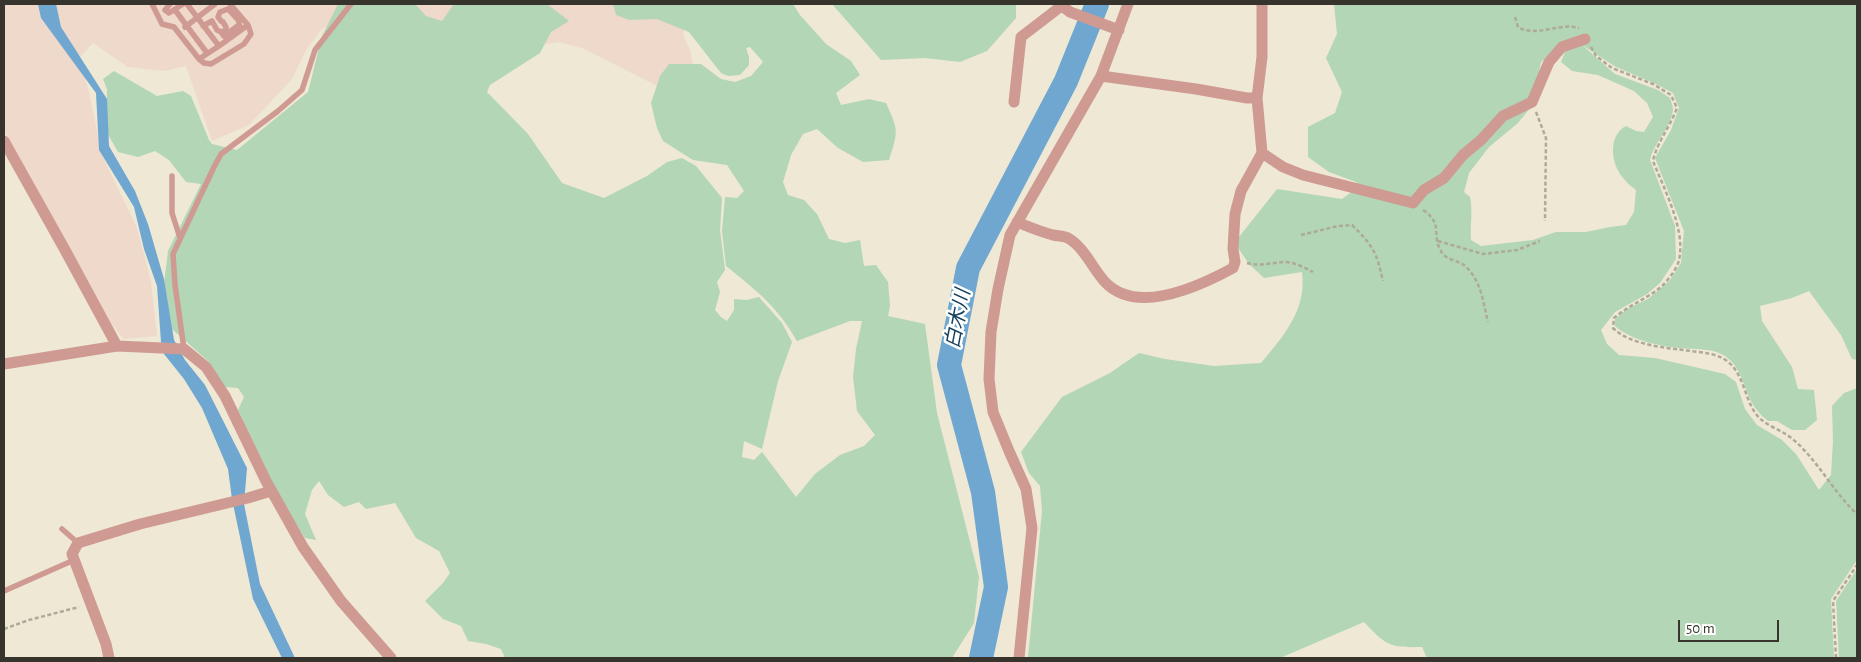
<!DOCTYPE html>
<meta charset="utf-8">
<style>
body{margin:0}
#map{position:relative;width:1861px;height:662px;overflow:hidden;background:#eee8d4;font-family:"Alegreya Sans",sans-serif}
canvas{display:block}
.frame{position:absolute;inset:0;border:5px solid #36342c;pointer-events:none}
.scale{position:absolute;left:1678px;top:620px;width:101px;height:22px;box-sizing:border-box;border:2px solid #36342c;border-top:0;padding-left:6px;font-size:15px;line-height:18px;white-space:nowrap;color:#36342c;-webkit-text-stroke:4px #fff;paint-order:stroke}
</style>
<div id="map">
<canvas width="1861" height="662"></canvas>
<div class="frame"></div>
<div class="scale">50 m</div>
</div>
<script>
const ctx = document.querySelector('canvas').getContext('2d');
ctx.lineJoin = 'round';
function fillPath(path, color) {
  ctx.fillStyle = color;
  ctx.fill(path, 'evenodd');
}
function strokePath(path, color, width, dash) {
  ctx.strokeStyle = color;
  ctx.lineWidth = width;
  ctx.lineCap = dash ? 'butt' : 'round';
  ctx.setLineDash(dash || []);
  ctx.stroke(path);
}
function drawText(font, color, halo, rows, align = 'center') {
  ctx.font = font + ' "Alegreya Sans","Noto Sans JP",sans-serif';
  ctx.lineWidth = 5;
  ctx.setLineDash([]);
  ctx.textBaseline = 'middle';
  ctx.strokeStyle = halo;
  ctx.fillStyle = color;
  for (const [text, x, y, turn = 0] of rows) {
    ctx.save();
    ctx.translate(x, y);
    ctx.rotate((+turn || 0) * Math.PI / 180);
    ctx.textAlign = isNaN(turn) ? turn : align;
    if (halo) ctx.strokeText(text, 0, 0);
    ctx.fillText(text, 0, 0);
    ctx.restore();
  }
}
fillPath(new Path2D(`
 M4,4H371L322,29L306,50L292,79L249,125L212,141L186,66L164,71L128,67L93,43L75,62L85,78L89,92L102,155L137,228L151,281L157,336L124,339L112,325L4,130Z
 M380,4H688L683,35L690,50L701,108L582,48L559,42L534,46Z`), '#eed9cb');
fillPath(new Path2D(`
 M338,4H415L426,16L442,21L454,4H547L569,21L551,32L540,53L490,85L487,92L528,134L562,183L604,198L647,176L667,162L682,158L696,166L722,198L720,230L725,270L717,282L720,292L715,310L721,317L727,321L734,310V299L747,300L759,297L782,323L792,342L778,381L762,449L744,441L742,457L754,460L762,452L796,497L815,474L840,455L864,446L875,435L857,411L853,377L856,349L862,321H850L797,341C777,306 757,291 726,266L722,231L725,197L737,198L744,191L727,165L693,160L663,141L657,128L651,103L660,76L669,64H701L721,79L735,82L751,76L763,62L750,47L746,48L749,57V65L740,75L728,76L721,73L689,32L657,19L629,20L616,15L613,4H793L800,15L826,44L851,61L860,75L836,93L841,105L869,99L886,103C899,131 898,132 889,160L863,162L838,148L817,129L803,134L791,155L783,182L788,195L804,200L817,214L829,239L845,243L860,240L864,266L876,265L888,282L890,306L888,316L925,324L937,413L979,577L974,623L952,658H505L501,649L486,644L468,641L461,626L443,619L425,601L443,583L450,573L439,551L416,538L395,503L366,509L359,502L344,507L328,495L319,481L312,490L305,514L316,540L305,538L276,492L238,410L244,397L238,388L224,387L208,361L172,329L164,284L168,251L201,184L186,182L169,160L155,151L138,157L118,152L106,131L107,89L103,79L114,71L157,96L183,91L191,96L209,140L212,144L237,150L308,92L322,36Z
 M832,4H1016V18L987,51L960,62L925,58L881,60Z
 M1334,4H1857V360L1852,359L1841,335L1809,291L1792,298L1760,306L1762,321L1792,367L1798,389L1814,390L1817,420L1805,430H1792L1777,421H1768C1764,418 1760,414 1757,410C1745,396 1744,373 1730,360C1717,347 1696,350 1679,348C1658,346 1631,340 1615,326V319L1627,309L1648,299L1661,288L1670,280L1681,263L1684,231L1655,158L1671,130L1679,108L1673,93L1654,83L1616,67L1582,45L1615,74L1658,90L1670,98C1671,101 1673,106 1673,110C1671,128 1654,142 1650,160L1675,226L1676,259L1660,283L1647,294L1615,312L1601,330L1607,344L1619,355L1655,358L1725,374L1736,382L1745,409L1757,425L1782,440L1796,454L1819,490L1831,475L1833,441L1832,406L1844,393L1857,388V560L1831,599L1834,658H1427L1422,647C1389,648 1386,645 1364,622L1280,658H1028L1042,511L1040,486L1029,473L1021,452L1062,397L1110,373L1139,353L1165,359L1214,366L1261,363C1284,336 1307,309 1302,272L1264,278L1249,264L1236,245L1239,237L1277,189L1342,199L1353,191L1415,205L1428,191L1446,180L1465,156L1506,118L1530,108L1518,123L1489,147L1469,173L1464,192L1470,197C1473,211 1470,225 1471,240L1481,246L1533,240L1556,232H1586L1610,227L1626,225L1634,212L1636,190C1632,187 1627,183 1624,179C1611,165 1607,136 1626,126L1636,131L1644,132L1653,117L1647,103L1634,91L1598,75L1572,71L1561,62L1565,52L1554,51L1541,62L1537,83L1528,101L1502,114L1479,139L1464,151L1443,176L1423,188L1413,200L1359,186L1356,182L1329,172L1308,157V127L1335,113L1342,92L1326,58L1337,34Z
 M1857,569V658H1839L1836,601Z`), '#b2d6b6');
fillPath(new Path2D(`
 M38,4H56L61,27L107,99L109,146L135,191L148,224L164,279L174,340L185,360L205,385L247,468L244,504L260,584L295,658H282L253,599L232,499L228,469L202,408L184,379L164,354L161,342L157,286L144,249L134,207L99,150L96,93L41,18Z`), '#6fa7d1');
strokePath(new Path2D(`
 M981,658L996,587L983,492L949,365L968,268L1066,81L1097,4`), '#6fa7d1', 24);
strokePath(new Path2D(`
 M1515,17L1518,27C1536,38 1559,22 1579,28
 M1591,47L1596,56L1612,68L1653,84L1671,95L1677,108C1670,127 1657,142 1653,161C1664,189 1686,230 1679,260C1677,269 1668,280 1662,286C1647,299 1629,305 1614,318L1613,328C1630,345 1667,348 1691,351C1704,353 1716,353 1727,361C1743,373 1744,395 1754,411C1762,425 1778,428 1790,437C1817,458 1832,491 1857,514
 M1536,112L1546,138L1545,221
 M1423,210C1444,224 1431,234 1441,251C1445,260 1457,260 1464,265C1481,279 1483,302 1488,322
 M1301,235L1338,226L1352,225C1374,247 1376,251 1383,281
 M1438,241L1483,254L1517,250L1540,241
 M1247,263C1261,267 1273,262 1287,262C1296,263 1305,268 1313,272
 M4,629L29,620L79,607
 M1836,658L1833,601L1857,565`), '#aea999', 2.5, [4, 2.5]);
strokePath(new Path2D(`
 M152,4L162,24L174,27L199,59L204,63L211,64L244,44L251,34L248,25L230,4
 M170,4L165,10L169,13L183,4
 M187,4L219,46L248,25
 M175,10L207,53
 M221,21L218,17L220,12L228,9L239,21V25
 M223,22L226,27V30L221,32L224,36L239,25L242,29
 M203,26L212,21L217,30L221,32
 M185,27L215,4
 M199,59L219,46
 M172,176V213L180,238
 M184,349L175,285L173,254L214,167L221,154L278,111L302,90L315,50L351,4
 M62,529L78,543
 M4,591L74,560`), '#cf9a92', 5.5);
strokePath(new Path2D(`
 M1062,6L1070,12L1119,30
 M1101,76L1196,89L1247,98H1257
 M1014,102L1021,37L1064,4
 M4,141L65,250L117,346
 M1262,153L1283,167L1303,175L1413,203L1424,190L1444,178L1463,155L1481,140L1503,116L1532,102L1549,62L1562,47L1585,39
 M1017,222C1029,227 1041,232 1053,235C1058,236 1064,236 1068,238C1084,247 1093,269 1105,282C1137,316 1200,286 1233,268L1235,262L1233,249L1235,214L1241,191L1262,153L1257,98L1262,57V4
 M4,364L117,346L184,349L206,367L225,396L266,481L303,547L341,601L391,658
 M109,658L106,644L72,554L78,543L140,524L248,498L271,491
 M1019,658L1032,528L1026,489L1009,451L993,412L989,379L991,332L998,289L1010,235L1101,76L1128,4`), '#cf9a92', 11);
drawText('italic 20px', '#16415e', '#fff', [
 ["白木川",958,319,-79]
]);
</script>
